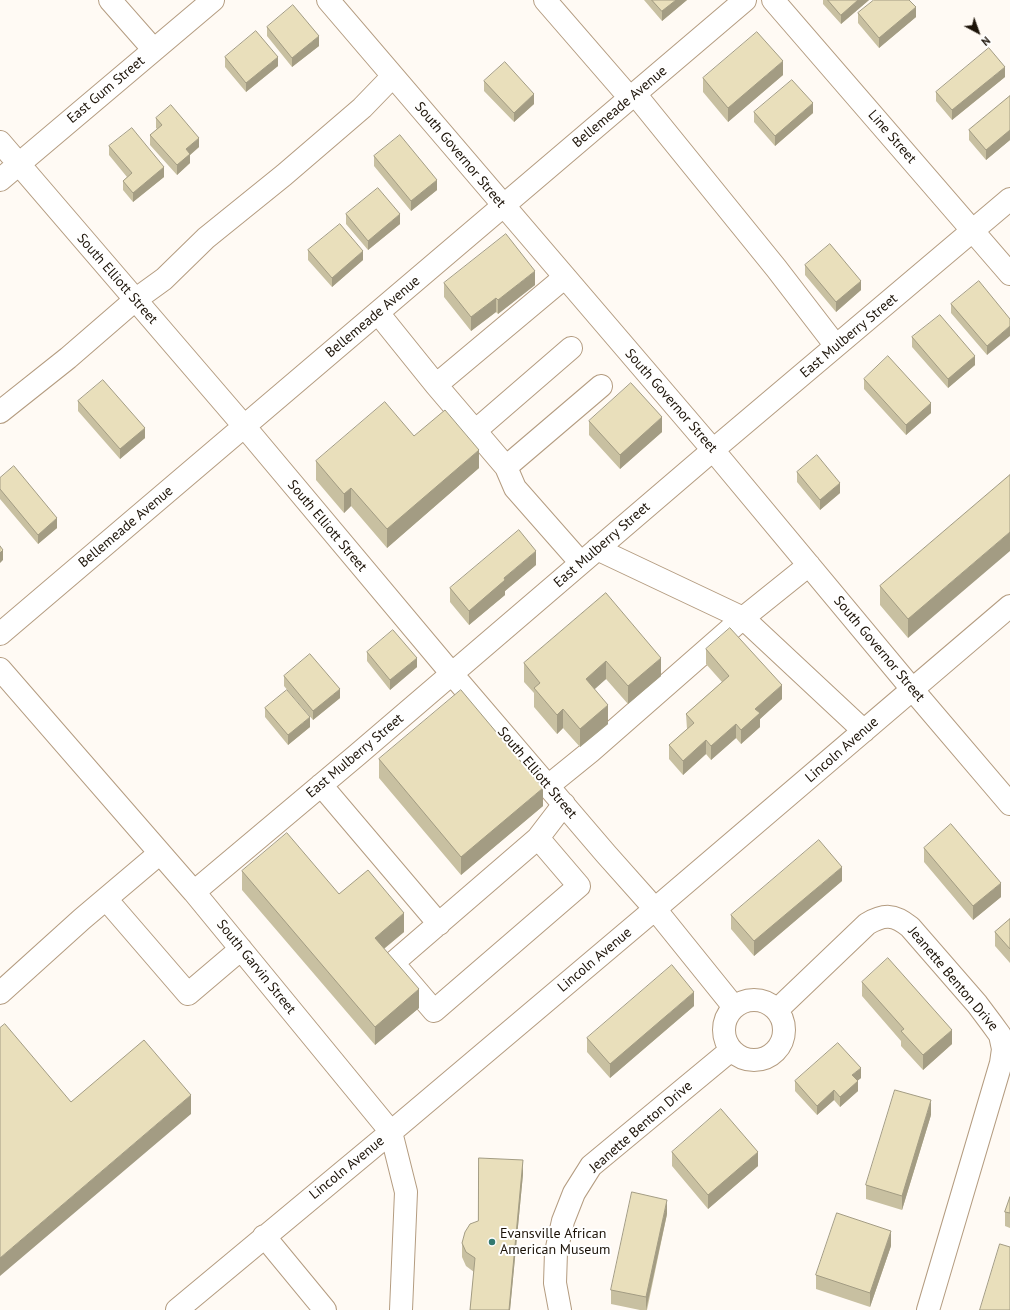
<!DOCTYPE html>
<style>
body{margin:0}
#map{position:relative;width:1010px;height:1310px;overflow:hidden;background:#fffaf4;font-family:"PT Sans",sans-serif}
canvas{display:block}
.north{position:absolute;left:958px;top:12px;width:40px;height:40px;-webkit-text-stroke:3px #fff;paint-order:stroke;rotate:139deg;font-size:11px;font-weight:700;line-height:16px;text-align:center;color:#1c1308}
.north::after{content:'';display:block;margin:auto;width:14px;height:18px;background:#1c1308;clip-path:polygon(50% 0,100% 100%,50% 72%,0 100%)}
</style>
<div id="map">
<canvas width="1010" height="1310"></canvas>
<div class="north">N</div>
</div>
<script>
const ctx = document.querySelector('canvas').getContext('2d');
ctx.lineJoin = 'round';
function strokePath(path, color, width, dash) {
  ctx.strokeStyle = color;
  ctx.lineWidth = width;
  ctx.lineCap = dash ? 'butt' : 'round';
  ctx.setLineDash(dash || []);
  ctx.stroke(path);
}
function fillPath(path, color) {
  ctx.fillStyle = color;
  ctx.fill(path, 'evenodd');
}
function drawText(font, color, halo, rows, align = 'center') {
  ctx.font = font + ' "PT Sans",sans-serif';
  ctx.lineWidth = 4;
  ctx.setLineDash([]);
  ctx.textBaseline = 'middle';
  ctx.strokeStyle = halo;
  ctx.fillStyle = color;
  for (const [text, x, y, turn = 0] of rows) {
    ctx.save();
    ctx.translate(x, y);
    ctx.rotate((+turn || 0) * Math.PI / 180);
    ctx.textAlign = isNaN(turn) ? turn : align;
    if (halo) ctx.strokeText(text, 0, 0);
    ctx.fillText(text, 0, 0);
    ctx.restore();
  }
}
const minor = new Path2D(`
 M110,0L154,50
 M328,0L713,450L912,689L1010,804
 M545,0L630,98
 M773,0L1010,274
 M635,94L776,268L836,346
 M0,142L244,426L452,674L606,854L655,909L734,1007
 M0,180L213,0
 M565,277L436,385L506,467L601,386
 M378,313L436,385
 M0,412L68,358L135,300L164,279L206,238L284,175L362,108L393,76
 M475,431L571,348
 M506,467L515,488L581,563
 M597,549L743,618L864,731
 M0,634L745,0
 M0,669L194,892L391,1132L406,1192L401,1310
 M321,785L439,924
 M548,786L590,752L743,618L809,565
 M538,838L579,886L434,1011L393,963L538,838L564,804
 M194,892L357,755L713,450L1010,199
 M106,899L188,994L241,949
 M0,993L82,919L160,853
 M724 1030a30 30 0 1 1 60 0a30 30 0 1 1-60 0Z
 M777,1010L867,924C884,914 894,914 910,927L977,1004L992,1024L1000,1035L1003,1049L1001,1063L928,1310
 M264,1236L325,1310
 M177,1310L391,1132L655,909L1010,606
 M560,1310L555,1283L556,1252L563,1221L574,1193L591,1166L731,1050`);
strokePath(minor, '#b49c80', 24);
strokePath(minor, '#fff', 22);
fillPath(new Path2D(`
 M644,0H687L662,21Z
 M823,0H869L841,24L823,4Z
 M858,13L916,17L879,48L858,23Z
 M267,27L319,46L292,67L267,36Z
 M225,57L278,66L246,92L225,67Z
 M783,75L728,122L703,92V78Z
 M1005,77L952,120L936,101V92Z
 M484,81L534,104L514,122L484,91Z
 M1010,96V140L986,160L969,140V130Z
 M754,112L813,113L775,146L754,122Z
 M156,118L199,147L190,155V163L177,175L150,145V135L157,129L156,128Z
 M109,146L164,177L133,202L123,190V181L127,177L109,155Z
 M374,156L437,190L411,211L374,166Z
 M346,214L400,224L368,250L346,224Z
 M308,250L363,260L332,287L308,260Z
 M805,265L861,290L836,312L805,275Z
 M444,283L535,285L498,314L496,312L471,331L444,297Z
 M951,304L1010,319L987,355L951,313Z
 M912,337L975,365L948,388L912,347Z
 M864,379L931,413L906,435L864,389Z
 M78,401L145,438L120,459L78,411Z
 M589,421L662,432L620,469L589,435Z
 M414,436L479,468L387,548L351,506L344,513L316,480V461Z
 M797,472L840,493L820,510L797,482Z
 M1010,475L908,638L880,605V586Z
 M0,478L57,528L38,544L0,499Z
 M536,565L505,591V595L469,625L450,602V588Z
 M606,593L661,676L628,704L606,679L594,689L608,724L580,747L563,728L557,734L534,707V693L524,682V663Z
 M706,649L782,699L760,719V727L741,744L736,738L711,760L706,754L683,775L669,759V745L687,729L686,714L722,682L706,664Z
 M367,652L417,667L390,690L367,661Z
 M284,676L340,698L313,720L284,686Z
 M265,708L310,727L288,745L265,717Z
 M379,759L543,806L461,875L379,778Z
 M924,848L1001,897L973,920L924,862Z
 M242,871L339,894L404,932L384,949L419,1008L375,1045L242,890Z
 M842,881L754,956L731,929V915Z
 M1010,919V963L995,946V932Z
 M862,982L952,1044L923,1070L901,1046V1041L862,996Z
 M694,1006L610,1078L587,1052V1038Z
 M861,1078L857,1081L858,1091L840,1107L834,1100L817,1115L795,1091V1081Z
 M931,1115L902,1210L866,1199V1185Z
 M672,1152L758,1166L708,1209L672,1166Z
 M523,1174L510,1310H470L474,1272L466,1266L462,1257V1243L478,1221Z
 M1010,1197V1228L1005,1226V1212Z
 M667,1214L647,1310H640L611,1304V1290Z
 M891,1246L870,1307L816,1289V1275Z`), '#c8c0a1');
fillPath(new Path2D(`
 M676,0H687L662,21V11Z
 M858,0H869L841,24V15Z
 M916,7V17L879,48V38Z
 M319,36V46L292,67V58Z
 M278,57V66L246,92V83Z
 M783,61V75L728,122V108Z
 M1005,67V77L952,120V110Z
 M534,94V104L514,122V113Z
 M813,103V113L775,146V136Z
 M1010,130V140L986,160V150Z
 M199,138V147L190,155V163L177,175V165L186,149Z
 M164,167V177L133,202V193Z
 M437,180V190L411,211V201Z
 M400,214V224L368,250V241Z
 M363,251V260L332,287V278Z
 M535,271V285L498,314V300Z
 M861,281V290L836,312V302Z
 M496,298V312L471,331V317Z
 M1010,326V336L987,355V346Z
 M975,356V365L948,388V379Z
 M931,403V413L906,435V425Z
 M662,417V432L620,469V455Z
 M145,428V438L120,459V449Z
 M479,450V468L387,548V529Z
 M840,483V493L820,510V500Z
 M351,488V506L344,513V494Z
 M57,518V528L38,544V535Z
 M1010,532V551L908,638V619Z
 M3,550V560L0,563V553Z
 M536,551V565L505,591V595L469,625V611L504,578Z
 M417,658V667L390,690V680Z
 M661,658V676L628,704V686Z
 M606,661V679L586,697V679Z
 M782,685V699L760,719V727L741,744V730L755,709Z
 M340,689V698L313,720V711Z
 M608,705V724L580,747V729Z
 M563,709V728L557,734V715Z
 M310,717V727L288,745V735Z
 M736,724V738L711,760V746Z
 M706,740V754L683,775V761Z
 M543,788V806L461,875V857Z
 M842,867V881L754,956V941Z
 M1001,883V897L973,920V906Z
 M404,913V932L375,956V938Z
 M419,989V1008L375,1045V1027Z
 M694,992V1006L610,1078V1064Z
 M952,1030V1044L923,1070V1055Z
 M861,1068V1078L852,1085V1075Z
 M858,1081V1091L840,1107V1097Z
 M834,1090V1100L817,1115V1106Z
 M191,1095V1114L0,1276V1258Z
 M931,1100V1115L902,1210V1196Z
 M758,1152V1166L708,1209V1195Z
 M523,1160V1174L510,1310H509Z
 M667,1200V1214L646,1310V1297Z
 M891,1231V1246L870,1307V1293Z`), '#a39c83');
const building = new Path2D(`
 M652,0H676L662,11Z
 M828,0H858L841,15Z
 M874,0H909L916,7L879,38L858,13Z
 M293,5L319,36L292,58L267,27Z
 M256,31L278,57L246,83L225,57Z
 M757,32L783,61L728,108L703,78Z
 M989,48L1005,67L952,110L936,92Z
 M505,62L534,94L514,113L484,81Z
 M792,80L813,103L775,136L754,112Z
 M1010,96V130L986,150L969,130Z
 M171,105L199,138L186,149L190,154L177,165L150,135L162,125L156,118Z
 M132,128L164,167L133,193L123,181L132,173L109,146Z
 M400,135L437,180L411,201L374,156Z
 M378,188L400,214L368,241L346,214Z
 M340,224L363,251L332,278L308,250Z
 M506,234L535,271L498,300L496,298L471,317L444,283Z
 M830,244L861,281L836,302L805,265Z
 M979,281L1010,319V326L987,346L951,304Z
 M940,315L975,356L948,379L912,337Z
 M888,356L931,403L906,425L864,379Z
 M103,380L145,428L120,449L78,401Z
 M631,383L662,417L620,455L589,421Z
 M385,402L414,436L445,410L479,450L387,529L351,488L344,494L316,461Z
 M817,455L840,483L820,500L797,472Z
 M14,466L57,518L38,535L0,489V478Z
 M1010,475V532L908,619L880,586Z
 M519,530L536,551L504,578L505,580L469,611L450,588Z
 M0,546L3,550L0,553Z
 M606,593L661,658L628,686L606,661L586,679L608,705L580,729L563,709L557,715L534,688L540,683L524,663Z
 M730,628L782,685L755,709L760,713L741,730L736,724L711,746L706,740L683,761L669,745L694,723L686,714L729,676L706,649Z
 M393,630L417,658L390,680L367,652Z
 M310,654L340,689L313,711L284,676Z
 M287,690L310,717L288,735L265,708Z
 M461,690L543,788L461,857L379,759Z
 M951,824L1001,883L973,906L924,848Z
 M287,833L339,894L368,870L404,913L375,938L419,989L375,1027L242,871Z
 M819,840L842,867L754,941L731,915Z
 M1010,919V949L995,932Z
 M888,958L952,1030L923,1055L901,1031L904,1029L862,982Z
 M672,965L694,992L610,1064L587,1038Z
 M5,1024L71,1102L144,1040L191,1095L0,1258V1028Z
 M838,1043L861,1068L852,1075L858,1081L840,1097L834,1090L817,1106L795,1081Z
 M895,1090L931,1100L902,1196L866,1185Z
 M721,1109L758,1152L708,1195L672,1152Z
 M479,1158L523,1160L509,1310H470L475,1258L466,1252L462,1243L465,1232L470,1224L478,1221Z
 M632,1192L667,1200L646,1297L611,1290Z
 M1010,1197V1213L1005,1212Z
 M837,1213L891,1231L870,1293L816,1275Z
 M1000,1244L1010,1247V1310H980Z`);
fillPath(building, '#e9dfbb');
strokePath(building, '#a39c83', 1);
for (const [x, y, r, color] of [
 [492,1242,4,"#337970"]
]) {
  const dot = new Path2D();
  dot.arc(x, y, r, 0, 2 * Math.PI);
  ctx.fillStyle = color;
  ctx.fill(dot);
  strokePath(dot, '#fff', 1.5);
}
drawText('14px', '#1c1308', '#fff', [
 ["East Gum Street",106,90,-40],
 ["Bellemeade Avenue",620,107,-40],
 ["Line Street",892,137,49],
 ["South Governor Street",460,155,50],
 ["South Elliott Street",117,279,49],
 ["Bellemeade Avenue",373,317,-40],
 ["East Mulberry Street",849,336,-40],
 ["South Governor Street",671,401,49],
 ["South Elliott Street",327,526,50],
 ["Bellemeade Avenue",126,527,-40],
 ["East Mulberry Street",602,545,-41],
 ["South Governor Street",879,649,50],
 ["Lincoln Avenue",842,750,-41],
 ["East Mulberry Street",355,756,-40],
 ["South Elliott Street",537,773,50],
 ["Lincoln Avenue",595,960,-40],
 ["South Garvin Street",256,967,51],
 ["Jeanette Benton Drive",953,979,50],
 ["Jeanette Benton Drive",641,1127,-41],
 ["Lincoln Avenue",347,1168,-39]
]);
drawText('14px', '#1c1308', '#fff', [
 ["Evansville African",500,1234],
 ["American Museum",500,1250]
], 'left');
</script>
